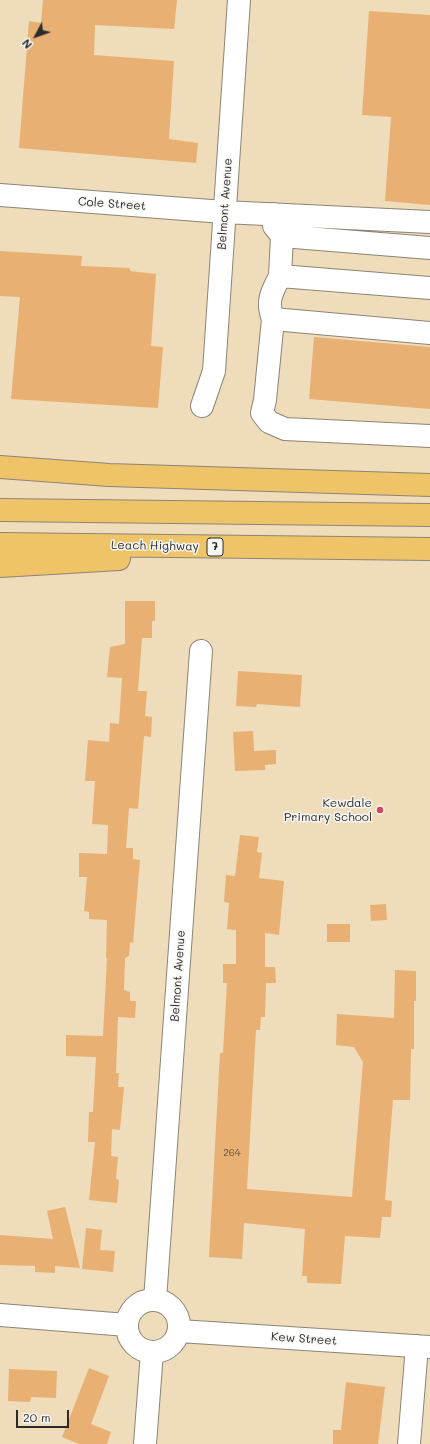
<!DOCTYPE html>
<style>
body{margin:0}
#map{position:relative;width:430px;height:1444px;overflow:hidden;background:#efdcbb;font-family:Mali,sans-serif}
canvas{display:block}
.north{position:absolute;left:16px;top:16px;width:40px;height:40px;-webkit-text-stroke:3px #f6f6f2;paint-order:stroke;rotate:229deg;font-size:11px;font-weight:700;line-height:16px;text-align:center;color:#2b2b2b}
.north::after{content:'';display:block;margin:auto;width:14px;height:18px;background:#2b2b2b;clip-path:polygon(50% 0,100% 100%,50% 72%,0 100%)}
.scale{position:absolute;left:16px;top:1410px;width:53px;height:18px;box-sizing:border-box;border:2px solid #2b2b2b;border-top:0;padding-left:5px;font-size:12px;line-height:14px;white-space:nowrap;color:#2b2b2b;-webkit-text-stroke:3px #f6f6f2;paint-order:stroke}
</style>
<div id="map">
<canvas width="430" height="1444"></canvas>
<div class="north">N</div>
<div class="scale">20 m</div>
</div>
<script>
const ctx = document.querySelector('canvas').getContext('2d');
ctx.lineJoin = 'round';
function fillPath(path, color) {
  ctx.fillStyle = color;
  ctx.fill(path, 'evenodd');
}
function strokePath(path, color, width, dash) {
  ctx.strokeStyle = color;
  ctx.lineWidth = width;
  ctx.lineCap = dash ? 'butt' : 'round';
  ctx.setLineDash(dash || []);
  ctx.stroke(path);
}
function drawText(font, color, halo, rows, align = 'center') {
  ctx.font = font + ' Mali,sans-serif';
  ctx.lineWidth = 3;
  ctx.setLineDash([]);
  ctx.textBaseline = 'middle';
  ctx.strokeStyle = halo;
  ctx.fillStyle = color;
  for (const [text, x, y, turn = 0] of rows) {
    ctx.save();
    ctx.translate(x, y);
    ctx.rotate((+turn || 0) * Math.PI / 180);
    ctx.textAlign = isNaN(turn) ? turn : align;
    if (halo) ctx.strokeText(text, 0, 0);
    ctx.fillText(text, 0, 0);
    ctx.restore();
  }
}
fillPath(new Path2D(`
 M43,0H177L174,29L95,25L94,55L174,61L169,139L198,143L196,163L19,148L29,21L41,23Z
 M369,11L430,15V205L385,201L391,117L362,115Z
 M0,251L82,256L81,266L130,268V271L156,274L151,346L163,347L158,408L11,399L20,297L0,296Z
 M314,337L430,347V409L309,399Z
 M125,601H155V621H152V638H142L138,691H147L145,716L152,717L151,737L144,736L138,809L129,808L126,848H133V859L140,860L133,943L130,942L129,956L125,958L124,990L130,992V1001H136L135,1018L118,1017L116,1073H119L118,1087H124L120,1130L112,1129L111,1156L118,1157L116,1179L119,1180L117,1203L89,1200L95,1142H88L89,1112H93L96,1057L66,1056V1035L103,1036L107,958H106L107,920L89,919V912L84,911L87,877H79V853L107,854L108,825L92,824L95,781H85L88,740L109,742L110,723L119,724L122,678L107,677L110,647L125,644Z
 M238,671L302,675L300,707L257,704L256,707L236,706Z
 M253,731L254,751L276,750V764L265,765V770L235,771L233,732Z
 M240,835L259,837L257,852L262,853L259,878L284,881L279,935L265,933V967H275L276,983H266L265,1017H261L260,1030H256L247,1189L352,1197L363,1062L354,1047L336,1045L337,1014L394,1018L395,970L416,971V1001H414V1049H411L410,1100H393L385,1200L392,1201L391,1217H382L380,1238L345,1236L341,1284L307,1283V1276H302L305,1229L244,1223L242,1259L209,1257L220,1053H223L227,983H223V964H236V930L227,929L229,903L224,902L226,875L235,876Z
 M386,904L387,920L371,921L370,905Z
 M327,924H350V942H327Z
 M65,1207L80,1268L55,1266V1273L35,1272V1266L0,1265V1235L53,1239L47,1211Z
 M86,1228L102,1230L100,1250L115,1251L113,1272L82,1269Z
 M89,1368L109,1376L91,1424L111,1432L107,1444H79L62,1437Z
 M9,1369L57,1371L56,1398L31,1397L30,1402L8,1401Z
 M346,1382L385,1387L378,1444H333V1430H341Z`), '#e8b072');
const minor = new Path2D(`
 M0,195L224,212L430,222
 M274,214V226L282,236L430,248
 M280,276L282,236
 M430,288L280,276C272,292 266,301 273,319L430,333
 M273,319L265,400L262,413L269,422L285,429L430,436
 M202,406L214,371L239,0
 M127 1326a26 26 0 1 1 52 0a26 26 0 1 1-52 0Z
 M155,1300L201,651
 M0,1315L127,1325
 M179,1331L430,1347
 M145,1444L152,1352
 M409,1444L417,1346`);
const highway = new Path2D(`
 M0,467L109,475L430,485
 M0,510L430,515
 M0,544L430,549
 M0,566L119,559`);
strokePath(minor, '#8d8473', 24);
strokePath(highway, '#8d8473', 24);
strokePath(minor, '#fff', 22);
strokePath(highway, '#efc469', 22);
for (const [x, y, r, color] of [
 [380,810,4,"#d1495b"]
]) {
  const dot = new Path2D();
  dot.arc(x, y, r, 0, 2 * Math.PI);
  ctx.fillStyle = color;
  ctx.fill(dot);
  strokePath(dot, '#f6f6f2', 1.5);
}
drawText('10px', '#5a4c3d', null, [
 ["264",232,1153]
]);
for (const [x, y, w] of [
 [215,547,16]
]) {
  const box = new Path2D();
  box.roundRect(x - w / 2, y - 9, w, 18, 3);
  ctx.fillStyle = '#f6f6f2';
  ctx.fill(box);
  strokePath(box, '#2b2b2b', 1);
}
drawText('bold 11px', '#2b2b2b', null, [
 ["7",215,547]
]);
drawText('12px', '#2b2b2b', '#f6f6f2', [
 ["Cole Street",112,204,4],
 ["Belmont Avenue",225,204,-86],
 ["Leach Highway",155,546,1],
 ["Belmont Avenue",178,976,-86],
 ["Kew Street",304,1339,4]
]);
drawText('12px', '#2b2b2b', '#f6f6f2', [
 ["Kewdale",372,803],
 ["Primary School",372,817]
], 'right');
</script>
